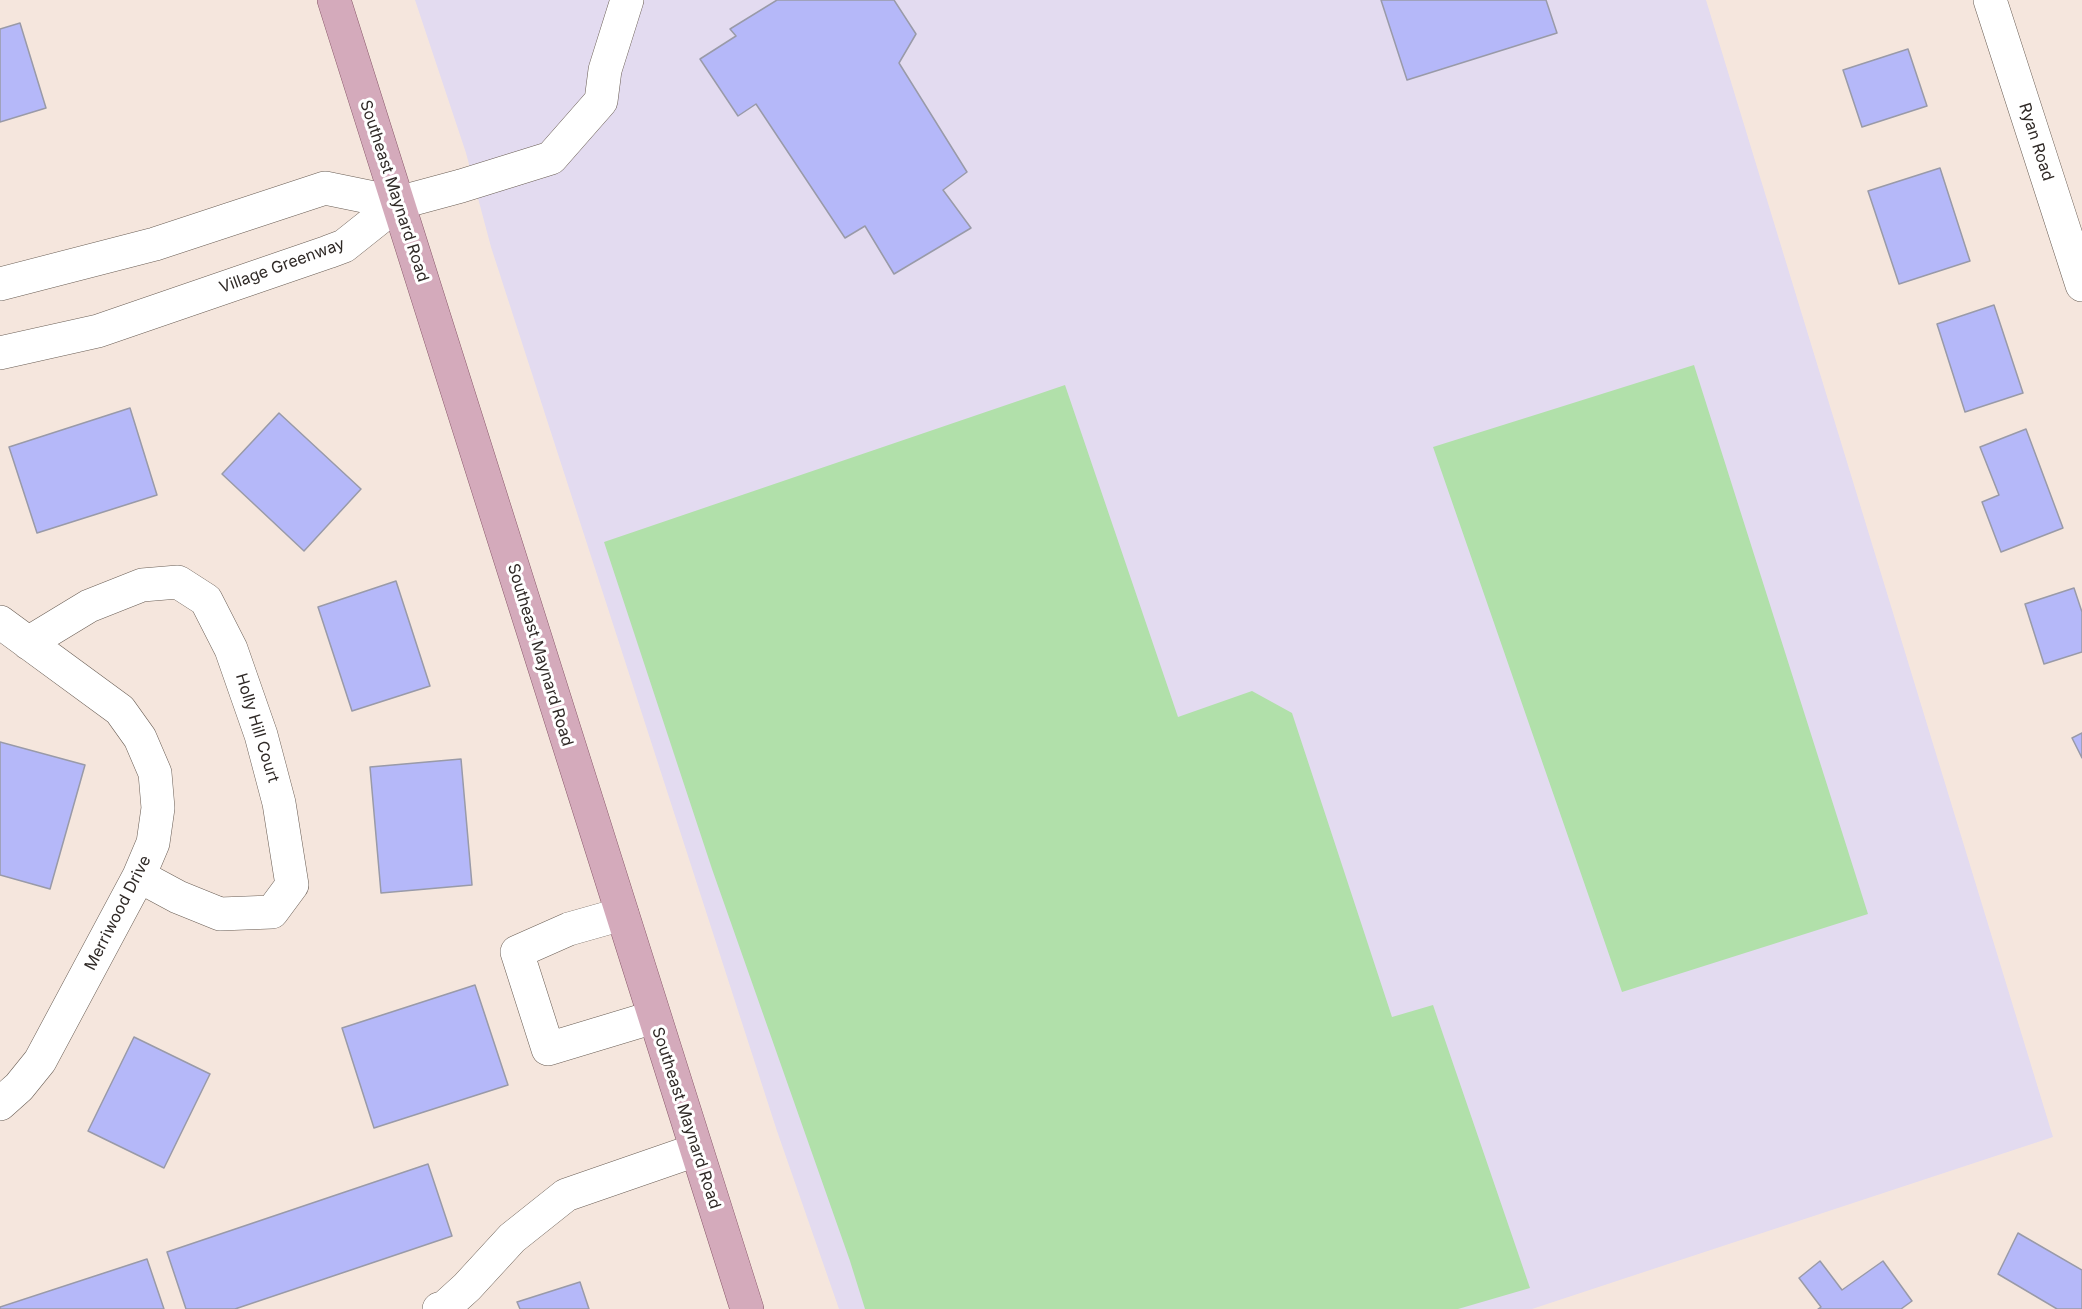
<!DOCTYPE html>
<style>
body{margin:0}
canvas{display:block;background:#f5e6dd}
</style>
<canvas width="2082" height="1309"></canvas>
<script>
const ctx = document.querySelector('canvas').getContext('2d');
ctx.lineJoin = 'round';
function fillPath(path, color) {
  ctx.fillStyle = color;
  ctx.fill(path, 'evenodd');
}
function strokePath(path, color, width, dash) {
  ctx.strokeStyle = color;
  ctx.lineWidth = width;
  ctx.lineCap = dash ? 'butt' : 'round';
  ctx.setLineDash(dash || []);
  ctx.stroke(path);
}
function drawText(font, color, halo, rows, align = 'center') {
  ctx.font = font + ' Inter,sans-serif';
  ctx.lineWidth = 6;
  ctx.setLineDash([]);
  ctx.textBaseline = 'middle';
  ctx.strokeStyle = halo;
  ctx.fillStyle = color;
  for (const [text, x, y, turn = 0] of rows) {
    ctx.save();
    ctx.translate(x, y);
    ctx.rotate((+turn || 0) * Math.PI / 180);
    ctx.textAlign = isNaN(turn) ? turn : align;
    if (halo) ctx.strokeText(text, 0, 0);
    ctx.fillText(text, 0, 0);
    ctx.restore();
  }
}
fillPath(new Path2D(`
 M415,0H1706L2053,1137L1532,1309H839L777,1131L491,247L466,153Z`), '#e3dbf0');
fillPath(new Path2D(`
 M1694,365L1868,914L1622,992L1433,447Z
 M1065,385L1178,717L1252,691L1292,713L1392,1017L1433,1005L1530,1288L1458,1309H865L850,1261L712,869L604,542Z`), '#b1e0aa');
const building = new Path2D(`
 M777,0H894L916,34L899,63L967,172L943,190L971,228L894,274L865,226L845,238L756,104L738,116L700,59L736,36L730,29Z
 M1381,0H1546L1557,33L1407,80Z
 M20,23L46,108L0,122V29Z
 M1908,49L1927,106L1862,127L1843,70Z
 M1940,168L1970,261L1899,284L1868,191Z
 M1994,305L2023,393L1965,412L1937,324Z
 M130,408L157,495L37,533L9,447Z
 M279,413L361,489L304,551L222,474Z
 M2026,429L2063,528L2001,552L1982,502L1999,495L1980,447Z
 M396,581L430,686L352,711L318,607Z
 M2074,588L2082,612V652L2044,664L2025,604Z
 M2082,733V758L2072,738Z
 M0,742L85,765L50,889L0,875Z
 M461,759L472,885L381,893L370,767Z
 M475,985L508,1085L374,1128L342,1028Z
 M134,1037L210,1074L164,1168L88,1131Z
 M428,1164L452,1236L235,1309H186L167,1252Z
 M2018,1233L2082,1270V1309H2057L1998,1274Z
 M147,1259L164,1309H0V1307Z
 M1820,1261L1842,1290L1883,1261L1912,1301L1901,1309H1818L1821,1307L1799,1278Z
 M580,1282L589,1309H520L517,1302Z`);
fillPath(building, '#b5b8f9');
strokePath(building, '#999aa8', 1.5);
const minor = new Path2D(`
 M1990,0L2082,285
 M0,284L155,244L325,188L398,203
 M0,353L98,331L328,252L344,246L398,203L461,186L551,158L601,101L605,70L627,0
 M0,622L120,710L140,738L155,773L158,808L153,843L139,876L40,1061L19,1087L0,1104
 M28,643L89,606L142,585L178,582L206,600L231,649L261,735L279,803L292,885L272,912L220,914L178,897L139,876
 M622,914L569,929L517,952L548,1049L654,1017
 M439,1309L445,1307L467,1287L512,1238L566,1195L696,1150`);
const major = new Path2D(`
 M334,0L747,1309`);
strokePath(minor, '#6a5e55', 34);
strokePath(major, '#885869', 34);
strokePath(minor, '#fff', 33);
strokePath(major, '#d4aabb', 33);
drawText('16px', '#2f2926', '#fff', [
 ["Ryan Road",2036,142,72],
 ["Southeast Maynard Road",394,191,72],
 ["Village Greenway",282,266,-20],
 ["Southeast Maynard Road",540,655,73],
 ["Holly Hill Court",257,728,73],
 ["Merriwood Drive",118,913,-63],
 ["Southeast Maynard Road",686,1118,72]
]);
</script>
